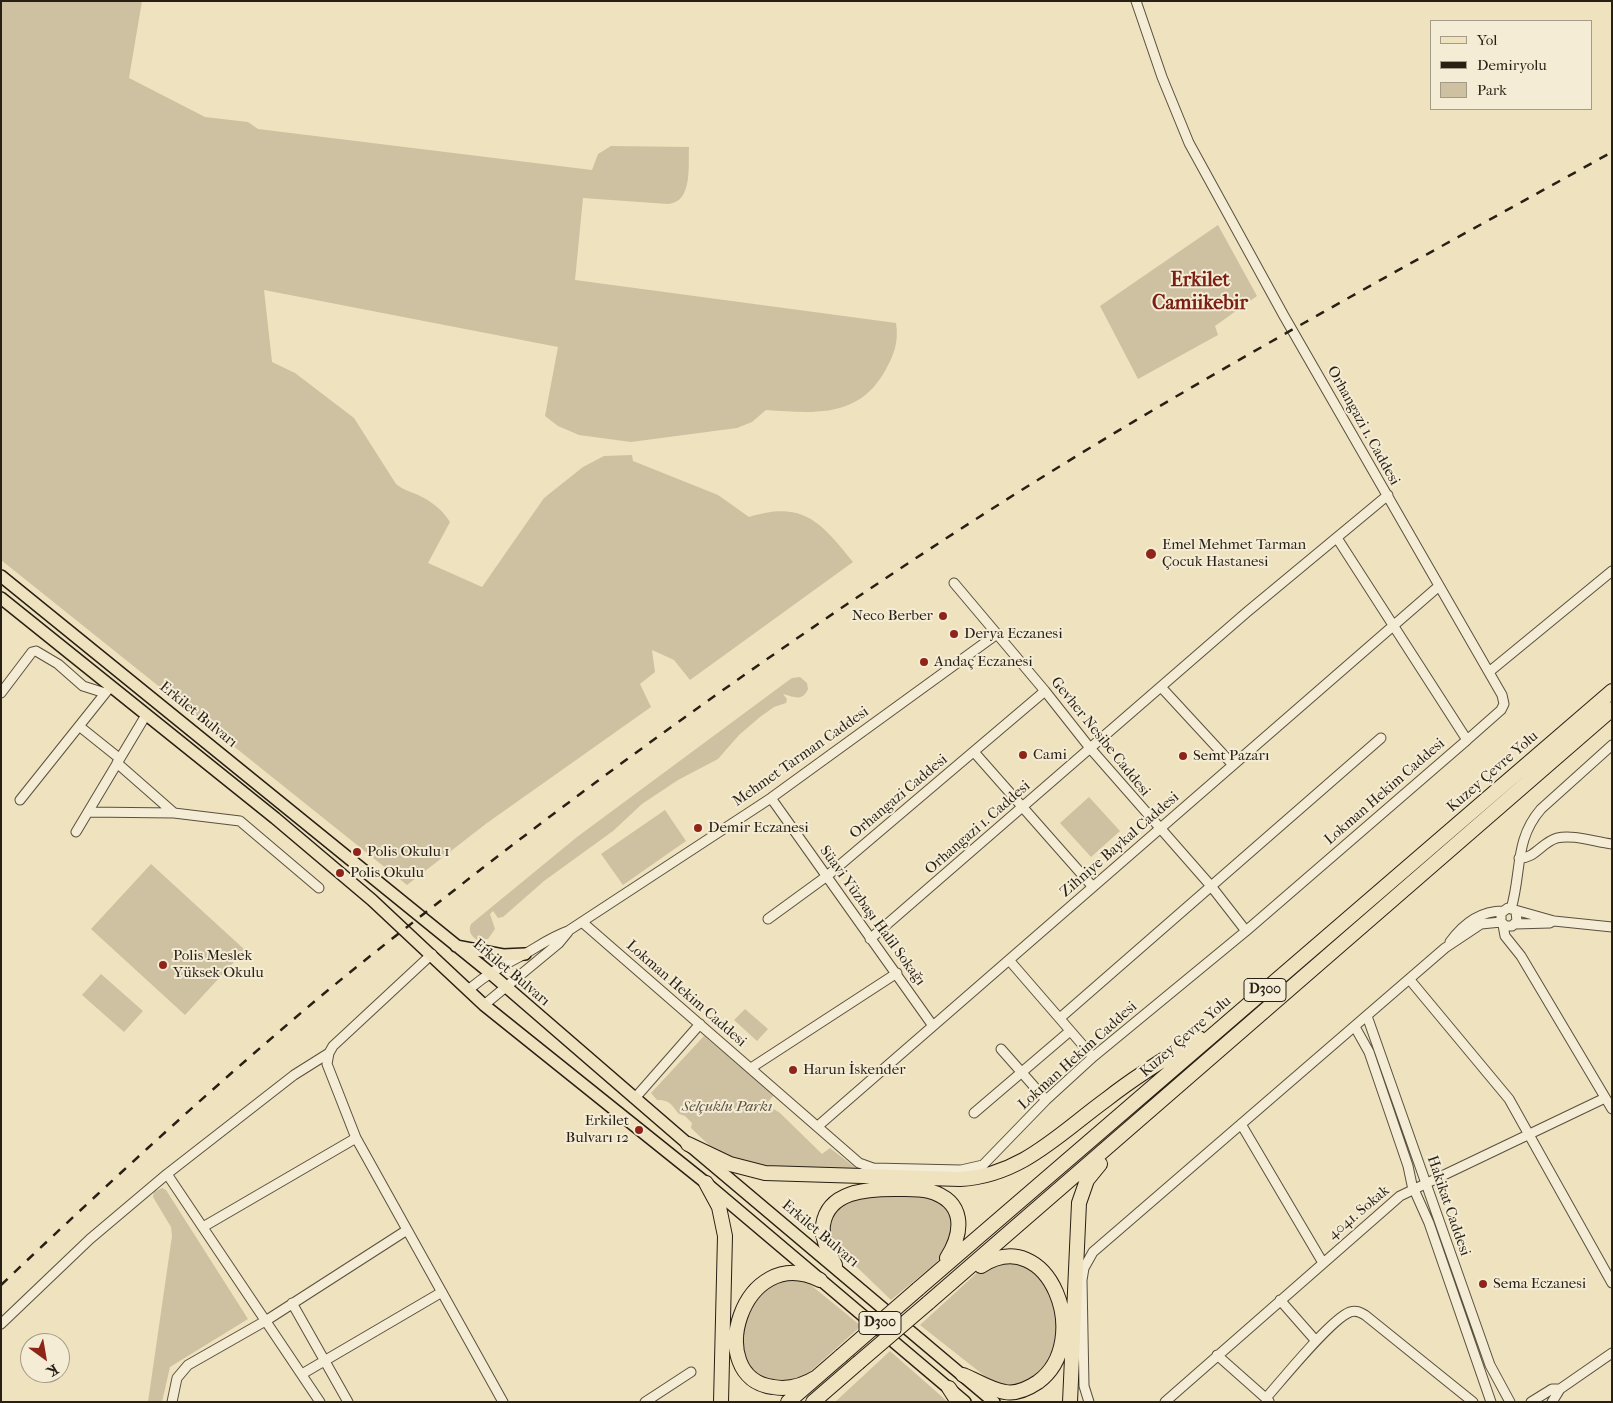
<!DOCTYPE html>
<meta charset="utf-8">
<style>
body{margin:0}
#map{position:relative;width:1613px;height:1403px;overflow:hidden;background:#efe2be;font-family:"IM FELL French Canon",serif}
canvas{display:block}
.frame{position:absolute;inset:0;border:2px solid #281f15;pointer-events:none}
.legend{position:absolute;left:1430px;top:20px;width:162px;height:90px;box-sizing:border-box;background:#f5ecd5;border:1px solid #a39a88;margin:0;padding:6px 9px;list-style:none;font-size:15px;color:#281f15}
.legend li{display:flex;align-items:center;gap:10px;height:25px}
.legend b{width:25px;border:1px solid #a39a88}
.north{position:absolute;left:20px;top:1333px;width:50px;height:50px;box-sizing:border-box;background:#f5ecd5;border:1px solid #a39a88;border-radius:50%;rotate:148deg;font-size:14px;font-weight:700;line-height:20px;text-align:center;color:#281f15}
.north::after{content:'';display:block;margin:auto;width:18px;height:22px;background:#8f2418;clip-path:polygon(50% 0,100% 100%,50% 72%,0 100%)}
</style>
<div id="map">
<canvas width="1613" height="1403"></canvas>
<div class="frame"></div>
<ul class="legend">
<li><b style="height:6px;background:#efe2be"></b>Yol</li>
<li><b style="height:6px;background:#281f15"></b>Demiryolu</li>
<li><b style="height:14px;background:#cdc1a1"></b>Park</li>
</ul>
<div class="north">K</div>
</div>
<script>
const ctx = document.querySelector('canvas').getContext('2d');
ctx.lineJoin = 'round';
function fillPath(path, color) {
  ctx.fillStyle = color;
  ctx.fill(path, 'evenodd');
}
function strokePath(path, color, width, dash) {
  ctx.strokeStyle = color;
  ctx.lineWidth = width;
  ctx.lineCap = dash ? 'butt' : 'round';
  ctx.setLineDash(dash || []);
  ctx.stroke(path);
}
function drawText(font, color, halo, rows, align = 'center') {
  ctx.font = font + ' "IM FELL French Canon",serif';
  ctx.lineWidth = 4;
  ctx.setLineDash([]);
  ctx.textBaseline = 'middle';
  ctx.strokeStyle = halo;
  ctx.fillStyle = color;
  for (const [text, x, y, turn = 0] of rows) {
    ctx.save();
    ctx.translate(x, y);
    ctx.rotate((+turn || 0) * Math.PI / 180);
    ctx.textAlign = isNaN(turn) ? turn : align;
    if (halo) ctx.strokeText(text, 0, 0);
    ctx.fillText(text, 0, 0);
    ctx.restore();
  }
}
fillPath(new Path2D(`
 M1,1H142L129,78L205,117L248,122L258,129L592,170L598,154L611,146L689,147C688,166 693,202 668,204L583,198L575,280L896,323C899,342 894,355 885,371C858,419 813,413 766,410L752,422L737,428L631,442L579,435L558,426L545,416L558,347L264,290L272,362L295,373L354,418L396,484C404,491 413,492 422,497C434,503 443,511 450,522L428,563L482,587L544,498L583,467L604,456L632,455L633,461L718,495L749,517C804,500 821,523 853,562L690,680L674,660L652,650L655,672L640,684L651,707L487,823L407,885L1,560Z
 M1218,225L1257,296L1215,326L1218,335L1138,379L1100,306Z
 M800,677L807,683L808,689C802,703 793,696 783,694L787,699L786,703L774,707L760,717L739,735L718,759L678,780L642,804L613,831L544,881L503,917L498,918L493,911L490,914L495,929L488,939L477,940C471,936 468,931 471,924L577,837L781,686L792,678Z
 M1089,797L1120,831L1091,857L1060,823Z
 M665,810L686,841L623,885L601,854Z
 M151,864L245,950L185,1015L91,929Z
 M101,974L143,1011L124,1032L82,995Z
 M745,1009L768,1029L757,1041L734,1020Z
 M704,1036L774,1095L766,1104L780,1113L822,1154L830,1148L857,1169L749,1167L709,1145L691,1128L692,1123L685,1116L679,1114C671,1105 671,1100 657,1100L651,1093Z
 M162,1188L166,1190L248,1319L170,1367L162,1402H148L172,1236L171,1227L153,1197L154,1192Z
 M893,1192L935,1198L952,1213L954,1242L936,1263L891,1300L832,1243C816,1198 862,1198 893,1192Z
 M1022,1263L1047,1284L1060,1325L1051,1359L1034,1380L1008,1387L991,1381L920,1325L980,1270L991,1264Z
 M783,1279L806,1281L861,1326L804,1377L793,1382L763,1380L746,1364L741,1329L757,1295Z
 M890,1351L948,1402H835Z`), '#cdc1a1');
const minor = new Path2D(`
 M1136,1L1162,77L1189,143L1284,316L1502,695L1504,704L1501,710L1467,740
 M954,583L1045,691L1090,748L1211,886L1246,931
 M1489,672L1612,571
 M1161,687L1233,765
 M1,693L32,652L36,651L58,664L83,686L105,693
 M79,726L119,758
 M974,752L1093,887
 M117,763L174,813
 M771,798L933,1026
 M20,800L111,686
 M88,812L174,813L240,821L319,888
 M76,832L146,715
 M1519,858C1535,859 1542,842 1557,838C1573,834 1595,842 1612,844
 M1511,909C1522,872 1514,840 1541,809L1612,745
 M1516,912L1517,921L1512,926H1506L1501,922V913L1508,908L1554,921L1612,927
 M768,919L827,876L1045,691
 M582,922L859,1163L873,1168L961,1170L983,1165L1046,1100L1093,1057L1246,931L1467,740L1337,538
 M1515,924L1550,923
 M1503,925L1505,936L1521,956L1612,1109
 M870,939L1247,612L1388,495
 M1450,942C1463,924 1480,911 1503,911
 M432,954L333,1046L329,1053L327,1064L356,1138L503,1402
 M1009,960L1093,1057
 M1410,980L1509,1099L1612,1283
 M468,990C487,974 502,966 523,955C539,946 551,937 568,931L771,798L997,634
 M484,1005L559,943L568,932
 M1367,1016L1490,1365L1510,1402
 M1060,1018L1381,738
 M1355,1027L1369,1052L1408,1166L1412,1185L1429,1223L1491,1402
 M1001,1049L1046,1100
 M751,1068L897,973
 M635,1098L700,1024
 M974,1113L1070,1031
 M1241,1124L1323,1263
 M818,1126L1439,586
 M203,1227L356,1138
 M1280,1300L1316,1341
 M292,1303L348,1402
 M1,1324L90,1239L167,1174
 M1217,1355L1269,1401
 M302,1374L442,1292
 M1266,1398C1282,1380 1331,1319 1350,1312C1356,1310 1360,1312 1365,1315L1473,1402
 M172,1402L177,1378L188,1365L267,1320L407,1230
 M320,1402L167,1174L294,1075L329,1053
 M645,1402L691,1372
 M1089,1402L1084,1386L1082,1280L1084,1268L1093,1252L1445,948L1481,924L1501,922
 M1165,1402L1400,1196L1605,1098
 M1531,1402L1552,1389H1560
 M1552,1402L1560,1389L1612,1353`);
const major = new Path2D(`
 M1,576L489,972L688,1144L994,1402
 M1,598L275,818L372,900L484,1005L706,1183L965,1402
 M456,946L503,955L525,954`);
const highway = new Path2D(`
 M688,1144L730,1164L765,1173L960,1179C1021,1176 1060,1133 1107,1099C1136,1076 1167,1057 1199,1038
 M706,1183L719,1207L725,1236L721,1402
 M835,1265C830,1253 821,1239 823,1225C828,1191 867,1189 894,1189C906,1189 918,1188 929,1191C965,1201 964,1231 947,1258
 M918,1289L1612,691
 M928,1303L1612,709
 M963,1375C976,1380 991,1390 1005,1392C1016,1394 1029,1388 1038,1382C1094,1341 1049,1222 981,1266
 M817,1377C804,1385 789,1390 773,1387C702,1378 742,1241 820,1280
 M949,1388L958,1402
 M788,1402L841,1356
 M813,1402L858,1363
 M1070,1402L1079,1203L1087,1180L1100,1164`);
strokePath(minor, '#5a503f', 11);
strokePath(major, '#281f15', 14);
strokePath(highway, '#281f15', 16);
strokePath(minor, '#f5ecd5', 9);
strokePath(major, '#efe2be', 11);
strokePath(highway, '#efe2be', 14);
strokePath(new Path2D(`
 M1,1285C97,1194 194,1104 295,1018C358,964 424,914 489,863C641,746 797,635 959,530C1170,393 1392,274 1612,152`), '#281f15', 2.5, [9, 9]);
const highwayBridge = new Path2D(`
 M841,1356L918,1289
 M858,1363L928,1303`);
strokePath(highwayBridge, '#281f15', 16, []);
strokePath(highwayBridge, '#efe2be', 14);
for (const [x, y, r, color] of [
 [1151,554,6,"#8f2418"],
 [943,616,5,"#8f2418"],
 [954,634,5,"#8f2418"],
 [924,662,5,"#8f2418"],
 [1023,755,5,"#8f2418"],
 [1183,756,5,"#8f2418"],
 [698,828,5,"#8f2418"],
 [357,852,5,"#8f2418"],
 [340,873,5,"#8f2418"],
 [163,965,5,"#8f2418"],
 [793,1070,5,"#8f2418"],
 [639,1130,5,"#8f2418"],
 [1483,1284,5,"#8f2418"]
]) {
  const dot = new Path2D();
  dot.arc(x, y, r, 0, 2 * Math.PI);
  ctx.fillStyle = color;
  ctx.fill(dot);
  strokePath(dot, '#f5ecd5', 2);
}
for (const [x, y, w] of [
 [1265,990,42],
 [880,1323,42]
]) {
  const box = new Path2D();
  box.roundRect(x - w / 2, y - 11.5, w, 23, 4);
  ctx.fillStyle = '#f5ecd5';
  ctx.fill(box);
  strokePath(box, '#281f15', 1);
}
drawText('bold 14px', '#281f15', null, [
 ["D300",1265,990],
 ["D300",880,1323]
]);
drawText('15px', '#281f15', '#f5ecd5', [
 ["Orhangazi 1. Caddesi",1363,426,61],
 ["Erkilet Bulvarı",198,715,39],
 ["Gevher Nesibe Caddesi",1100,737,51],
 ["Mehmet Tarman Caddesi",801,757,-35],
 ["Kuzey Çevre Yolu",1493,772,-41],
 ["Lokman Hekim Caddesi",1385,792,-41],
 ["Orhangazi Caddesi",899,797,-40],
 ["Orhangazi 1. Caddesi",978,828,-41],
 ["Zihniye Baykal Caddesi",1120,845,-41],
 ["Süavi Yüzbaşı Halil Sokağı",872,916,54],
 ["Erkilet Bulvarı",511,973,40],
 ["Lokman Hekim Caddesi",686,994,41],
 ["Kuzey Çevre Yolu",1186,1037,-41],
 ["Lokman Hekim Caddesi",1078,1056,-42],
 ["Hakikat Caddesi",1448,1206,71],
 ["4041. Sokak",1359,1213,-40],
 ["Erkilet Bulvarı",820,1234,40]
]);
drawText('15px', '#281f15', '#f5ecd5', [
 ["Emel Mehmet Tarman",1162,545],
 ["Çocuk Hastanesi",1162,562],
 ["Neco Berber",933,616,"right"],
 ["Derya Eczanesi",964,634],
 ["Andaç Eczanesi",934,662],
 ["Cami",1033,755],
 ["Semt Pazarı",1193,756],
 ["Demir Eczanesi",708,828],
 ["Polis Okulu 1",367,852],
 ["Polis Okulu",350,873],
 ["Polis Meslek",173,956],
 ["Yüksek Okulu",173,973],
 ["Harun İskender",803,1070],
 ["Erkilet",629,1121,"right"],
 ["Bulvarı 12",629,1138,"right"],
 ["Sema Eczanesi",1493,1284]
], 'left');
drawText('italic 15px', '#5a503f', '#f5ecd5', [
 ["Selçuklu Parkı",727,1107]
]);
drawText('bold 20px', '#7a1f14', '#f5ecd5', [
 ["Erkilet",1200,281],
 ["Camiikebir",1200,304]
]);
</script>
